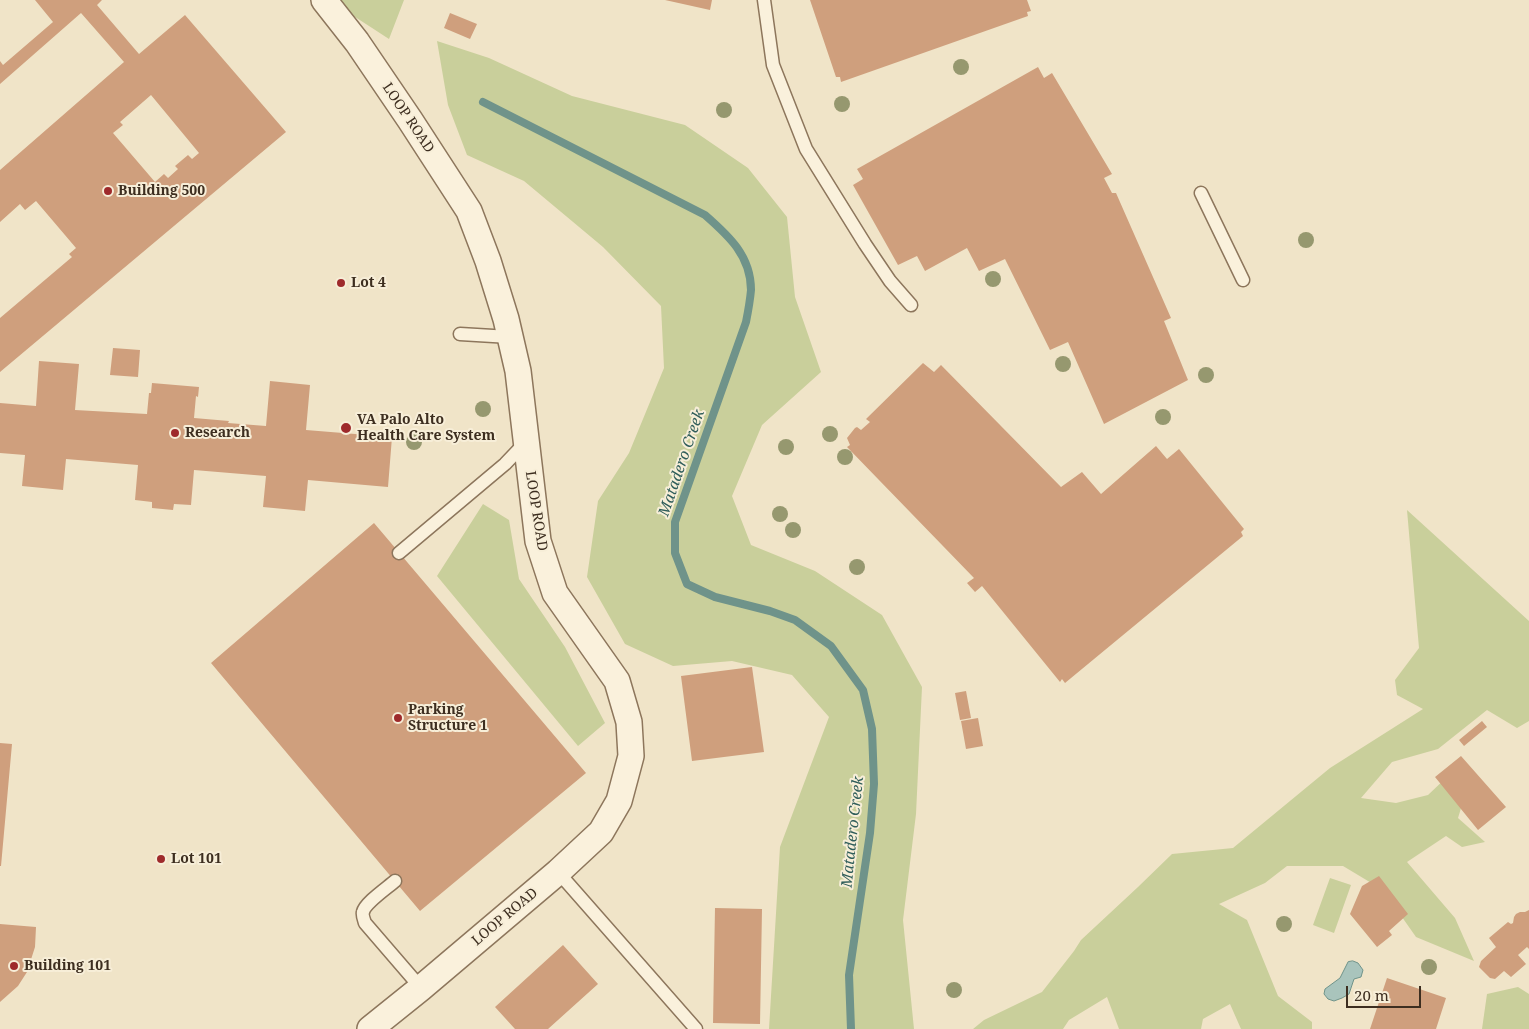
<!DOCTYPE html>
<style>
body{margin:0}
#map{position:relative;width:1529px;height:1029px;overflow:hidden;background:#f0e4c8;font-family:"Noto Serif",serif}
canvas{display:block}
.scale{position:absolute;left:1346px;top:986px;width:75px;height:22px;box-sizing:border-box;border:2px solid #3d2e20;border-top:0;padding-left:6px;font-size:15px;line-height:18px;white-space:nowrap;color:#3d2e20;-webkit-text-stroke:4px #f7eed8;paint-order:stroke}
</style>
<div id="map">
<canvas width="1529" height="1029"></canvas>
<div class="scale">20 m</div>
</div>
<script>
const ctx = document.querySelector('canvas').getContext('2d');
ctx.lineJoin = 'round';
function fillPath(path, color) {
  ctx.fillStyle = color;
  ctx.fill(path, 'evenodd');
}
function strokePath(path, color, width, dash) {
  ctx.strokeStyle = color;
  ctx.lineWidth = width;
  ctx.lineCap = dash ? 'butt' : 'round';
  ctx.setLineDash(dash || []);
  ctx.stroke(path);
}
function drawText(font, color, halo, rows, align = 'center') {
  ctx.font = font + ' "Noto Serif",serif';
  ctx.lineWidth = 4;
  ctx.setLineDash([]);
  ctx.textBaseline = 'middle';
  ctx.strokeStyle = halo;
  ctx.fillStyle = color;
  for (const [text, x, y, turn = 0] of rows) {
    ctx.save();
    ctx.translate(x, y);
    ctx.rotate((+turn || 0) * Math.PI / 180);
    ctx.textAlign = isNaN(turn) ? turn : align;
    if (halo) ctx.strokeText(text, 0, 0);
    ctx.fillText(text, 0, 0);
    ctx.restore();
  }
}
fillPath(new Path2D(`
 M329,0H404L389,39Z
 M437,41L489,58L572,96L685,125L748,168L787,217L795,297L821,372L762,425L732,496L751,545L815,571L882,615L922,687L916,814L903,920L914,1029H769L780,847L829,717L792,675L732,661L673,666L625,644L587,577L598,501L629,453L664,368L661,306L603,247L524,181L467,155L448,105Z
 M483,504L509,520L519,579L565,647L605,723L578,746L437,576Z
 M1407,510L1529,621V721L1517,728L1487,710L1438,749L1392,762L1361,798L1396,803L1428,795L1448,776L1465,795L1458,818L1485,842L1462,847L1446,836L1407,862L1455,918L1474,961L1416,937L1383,890L1343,866H1287L1265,883L1219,904L1247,920L1278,996L1312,1022V1029H1241L1230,1004L1203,1019L1201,1029H1119L1107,997L1069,1020L1063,1029H973L984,1020L1042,992L1074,951L1081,940L1138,887L1172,854L1233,848L1330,768L1423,709L1397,695L1395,680L1419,648Z
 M1330,878L1351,885L1334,933L1313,925Z
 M1518,987L1529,994V1029H1482L1487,994Z`), '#c9cf9b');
const water = new Path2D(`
 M1353,961L1358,963L1363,970L1361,977L1354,979L1349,994L1342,998L1334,1001L1328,999L1324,994L1325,989L1340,978L1348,962Z`);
fillPath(water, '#a9c4bc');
strokePath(water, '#6f938a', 1);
strokePath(new Path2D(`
 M483,102L705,215C729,236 751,256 751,290C750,301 748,312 746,322L675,522V553L687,584L715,597L770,611L795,620L831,646L863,690L872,729L874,784L870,833L849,975L851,1029`), '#6f938a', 8);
fillPath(new Path2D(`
 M35,0H102L97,5L139,54L185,15L286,132L0,372V318L72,257L69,254L76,248L36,201L25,210L20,204L0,222V170L124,62L81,13L0,84V61L3,65L53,22ZM151,95L199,153L192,159L188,155L175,166L178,169L168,178L164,174L155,182L113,133L123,125L120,122Z
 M665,0H712L710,10Z
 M810,0H1027L1031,11L1027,12L1028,16L841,82L840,77H836Z
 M450,13L477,24L470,39L444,28Z
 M1038,67L1044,78L1052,73L1112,174L1104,178L1112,193H1116L1171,318L1164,321L1188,380L1104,424L1068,342L1050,350L1005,259L979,271L967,248L925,271L917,256L898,265L853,185L863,179L857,169Z
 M113,348L140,350L138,377L110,375Z
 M39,361L79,364L75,410L147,414L149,393H151L152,383L199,387L198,397L196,396L194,418L229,421L228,423L266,426L270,381L310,385L306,430L392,437L388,487L308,480L305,511L263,507L266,476L194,470L191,505L174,504L173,510L152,508V502L135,500L138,465L66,459L63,490L22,486L25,455L0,453V403L36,406Z
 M923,363L934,372L941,365L1061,487L1082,472L1101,494L1156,446L1167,459L1179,449L1244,529L1241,532L1243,536L1065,683L1062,679L1060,682L982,586L975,592L967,583L974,578L847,447L850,445L847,438L855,428L857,427L861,430L870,422L866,419Z
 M374,523L586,773L420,911L211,663Z
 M752,667L764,752L692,761L681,676Z
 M966,691L971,718L960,720L955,693Z
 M978,718L983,746L966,749L961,721Z
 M1482,721L1487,727L1464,746L1459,740Z
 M0,743L12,744L1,866H0Z
 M1461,756L1506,807L1478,830L1435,777Z
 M1379,876L1408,914L1389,931L1392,935L1377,947L1350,914L1362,886Z
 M715,908L762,909L760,1024L713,1023Z
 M1529,910V949L1527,947L1518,955L1526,964L1511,977L1504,971L1495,979L1490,978L1479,967L1481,961L1496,947L1489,938L1508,922L1511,924L1513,923L1514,917L1516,914L1520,912H1525Z
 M0,924L36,927L35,947L27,972L18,986L0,1002Z
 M563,945L598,984L548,1029H515L495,1007Z
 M1387,978L1446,998L1436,1029H1370Z`), '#cf9f7d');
const service = new Path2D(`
 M764,0L773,65L806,149L865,244L890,281L911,305
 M1201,193L1243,280
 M460,334L510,337
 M399,553L505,464L526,442
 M558,872L696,1029
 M395,881C387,888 365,903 363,912C362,915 364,920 365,923L421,988`);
const minor = new Path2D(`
 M324,0L357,42L410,120L469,211L488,261L506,319L518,371L538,541L555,593L617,681L629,722L631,756L619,801L601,832L558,872L421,988L370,1029`);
strokePath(service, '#8d765c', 15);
strokePath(minor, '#8d765c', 28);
strokePath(service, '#faf1dc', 12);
strokePath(minor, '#faf1dc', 25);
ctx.fillStyle = '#96986f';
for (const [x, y] of [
 [961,67],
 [842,104],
 [724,110],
 [1306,240],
 [993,279],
 [1063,364],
 [1206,375],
 [483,409],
 [1163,417],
 [830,434],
 [414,442],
 [786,447],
 [845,457],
 [780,514],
 [793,530],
 [857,567],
 [1284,924],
 [1429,967],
 [954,990]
]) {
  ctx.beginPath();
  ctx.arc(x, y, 8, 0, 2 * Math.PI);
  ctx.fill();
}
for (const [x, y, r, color] of [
 [108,191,5,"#9e2a2b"],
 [341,283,5,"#9e2a2b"],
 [346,428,6,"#9e2a2b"],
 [175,433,5,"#9e2a2b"],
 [398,718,5,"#9e2a2b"],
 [161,859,5,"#9e2a2b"],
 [14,966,5,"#9e2a2b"]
]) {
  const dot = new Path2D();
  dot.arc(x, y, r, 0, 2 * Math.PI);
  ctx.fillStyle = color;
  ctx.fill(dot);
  strokePath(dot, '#f7eed8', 2);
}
drawText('14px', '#3d2e20', '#f7eed8', [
 ["LOOP ROAD",408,118,56],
 ["LOOP ROAD",536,511,81],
 ["LOOP ROAD",505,917,-40]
]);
drawText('bold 14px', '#3d2e20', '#f7eed8', [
 ["Building 500",118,191],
 ["Lot 4",351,283],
 ["VA Palo Alto",357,420],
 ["Health Care System",357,436],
 ["Research",185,433],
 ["Parking",408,710],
 ["Structure 1",408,726],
 ["Lot 101",171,859],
 ["Building 101",24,966]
], 'left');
drawText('italic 15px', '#2f5d5a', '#f7eed8', [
 ["Matadero Creek",682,463,-71],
 ["Matadero Creek",853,832,-84]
]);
</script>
